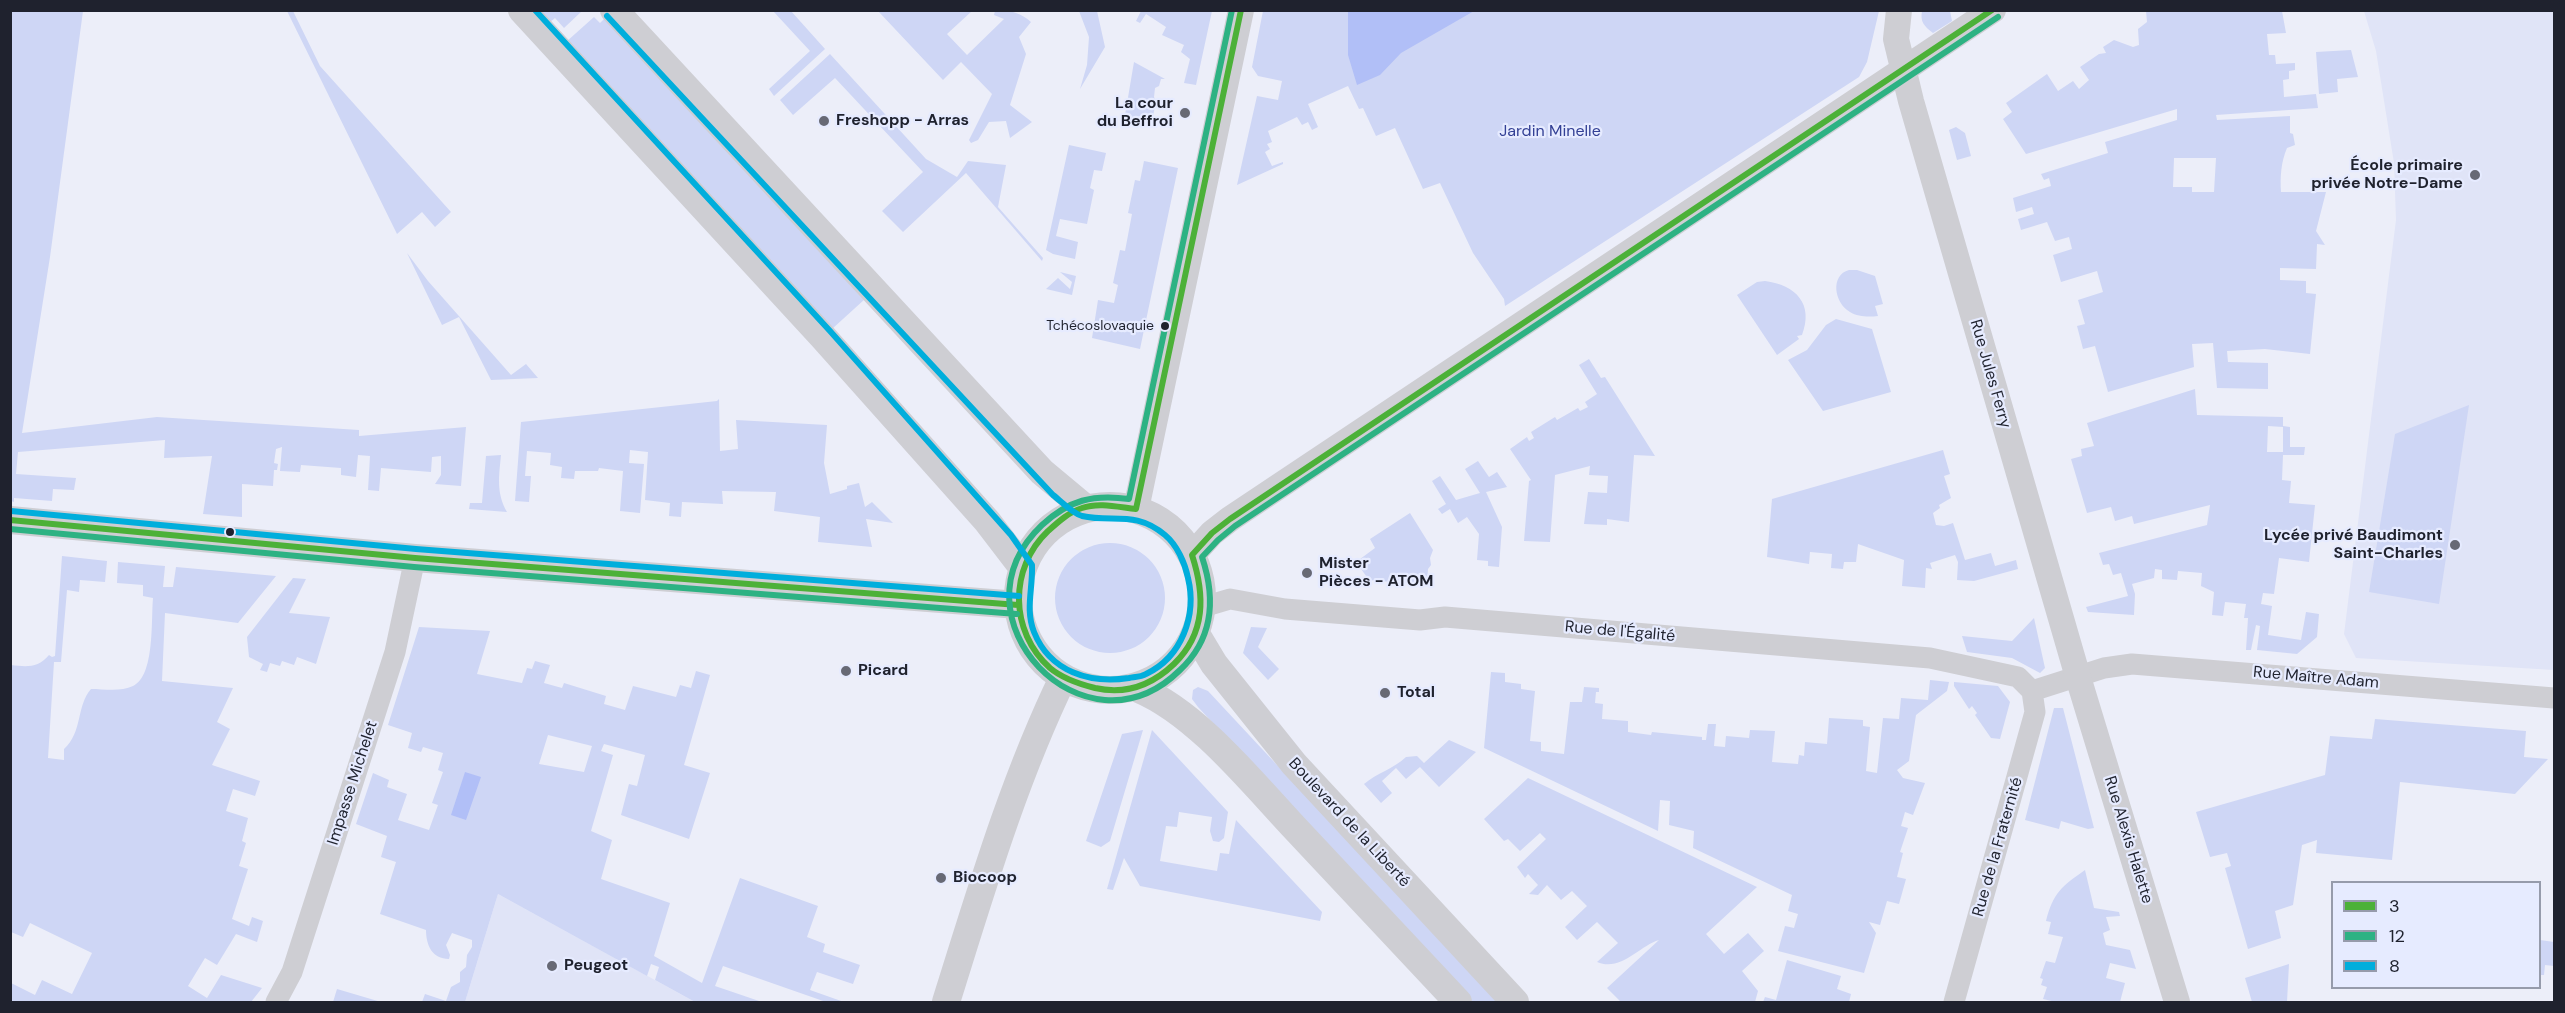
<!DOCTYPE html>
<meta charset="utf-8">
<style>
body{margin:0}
#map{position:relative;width:2565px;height:1013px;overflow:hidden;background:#eceef9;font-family:"DM Sans",sans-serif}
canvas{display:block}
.frame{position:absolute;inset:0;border:12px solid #1f222e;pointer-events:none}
.legend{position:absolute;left:2331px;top:881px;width:210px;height:108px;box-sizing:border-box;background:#e6ebff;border:2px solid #969bab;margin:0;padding:8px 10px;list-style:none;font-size:18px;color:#1f222e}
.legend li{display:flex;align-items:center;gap:12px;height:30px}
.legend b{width:30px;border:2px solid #969bab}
</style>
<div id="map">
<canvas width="2565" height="1013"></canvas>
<div class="frame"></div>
<ul class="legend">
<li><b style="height:8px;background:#4cb138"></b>3</li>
<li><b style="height:8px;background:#2db283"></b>12</li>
<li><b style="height:8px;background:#00aedc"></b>8</li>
</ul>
</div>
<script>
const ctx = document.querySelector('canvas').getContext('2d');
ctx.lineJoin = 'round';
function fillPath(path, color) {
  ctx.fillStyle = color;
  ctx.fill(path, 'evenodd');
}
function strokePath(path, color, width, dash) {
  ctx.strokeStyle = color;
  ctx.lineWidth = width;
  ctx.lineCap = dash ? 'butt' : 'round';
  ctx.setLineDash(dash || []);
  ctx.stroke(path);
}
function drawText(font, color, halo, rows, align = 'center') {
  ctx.font = font + ' "DM Sans",sans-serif';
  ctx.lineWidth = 4.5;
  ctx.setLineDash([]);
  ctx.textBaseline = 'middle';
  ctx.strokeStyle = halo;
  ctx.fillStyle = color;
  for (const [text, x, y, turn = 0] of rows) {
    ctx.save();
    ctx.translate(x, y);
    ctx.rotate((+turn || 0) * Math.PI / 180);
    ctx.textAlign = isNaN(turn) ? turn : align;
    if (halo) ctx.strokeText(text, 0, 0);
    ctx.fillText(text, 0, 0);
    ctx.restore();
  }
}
fillPath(new Path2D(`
 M2364,11H2554V670L2356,658L2344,634L2396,220L2394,163L2376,51Z
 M498,894L695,1002H465Z`), '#e0e4f7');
fillPath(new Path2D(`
 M10,11H83L50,257L22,433L157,417L359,430V436L466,427L461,486L435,484L441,475V456L432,457L431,472L381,468L379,491L368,490L370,456L358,455L356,477L341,475V468L301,465L300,472L280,471L282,447L276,449L274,463L278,464L277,470H274L273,486L242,484V517L203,514L212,456L164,458L165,440L18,452L16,474L76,478L74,490L53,489L52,501L14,498V502L11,501Z
 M287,11H293L320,66L451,212L435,227L422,212L397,234Z
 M538,11H582L564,28L555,18L549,23Z
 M773,11H791L825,49L774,96L769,89L810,51Z
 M878,11H972L947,34L967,55L1004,19L994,15L995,11C1009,10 1020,12 1031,22L1019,37L1026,54L1010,105L1032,122L1010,138L1006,121L989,122L978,140L971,143L969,140L992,94L961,62L943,80Z
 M1079,11H1097L1105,47L1080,89L1087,65L1089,37Z
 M1141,11H1212L1196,85L1184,83L1190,59L1181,52L1184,45L1162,35L1166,27L1146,14L1140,23L1136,21Z
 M1263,11H1879L1867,62L1859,77L1505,306L1504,299L1473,253L1440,183L1423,189L1395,128L1376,136L1363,108L1359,109L1348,86L1308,104L1318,127L1312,130L1308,122L1302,125L1297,117L1268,131L1272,142L1267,144L1270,149L1265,152L1272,166L1283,162V164L1237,185L1257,96L1278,100L1282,81L1258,76L1252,67Z
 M1922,11H1950L1952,21L1933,33C1924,26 1920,22 1922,11Z
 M2146,11H2282L2286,33L2267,34L2269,55H2275L2276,64L2295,63V70L2289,71V79L2283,80L2284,97L2316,94L2318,108L2216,115L2217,120L2290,116V133L2293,134L2295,145L2287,148C2281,162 2280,177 2281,192H2326L2316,231L2325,245L2317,244L2316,269L2280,268V280L2306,281V293L2316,294L2310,354L2265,349L2227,351L2228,362L2268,363V389L2217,388L2213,343L2192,344L2194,367L2108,392L2095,346L2083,349L2077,326L2085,324L2078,300L2103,292L2097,271L2061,282L2053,255L2072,249L2069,237L2055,241L2047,222L2021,230L2018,219L2034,214L2032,207L2016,212L2013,198L2051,186L2049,178L2044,180L2041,174L2108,153L2105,142L2177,120V109L2026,154L2003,119L2012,112L2006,103L2047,74L2058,91L2073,81L2079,89L2089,80L2080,67L2099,54L2106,53L2103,47L2114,40L2133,47L2139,45L2138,29L2147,22ZM2174,158H2216L2214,192H2192V187H2173Z
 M594,17L600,23L605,18L865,299L832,329L566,42Z
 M2351,50L2358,77L2337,79L2338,92L2319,94L2316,52Z
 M830,54L926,159L957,177L968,161L1006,165L998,207L1043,258L1042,261L966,173L903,232L882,211L923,172L835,78L793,115L780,100Z
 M1134,62L1165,79H1161L1159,86L1155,88L1154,97L1156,101L1152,121L1129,117L1127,121H1124Z
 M1956,127L1965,133L1971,156L1957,160L1949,130Z
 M1069,145L1106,153L1102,171L1094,170L1090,188L1094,190L1087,224L1060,219L1056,236L1078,242L1075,259L1053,254L1046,250Z
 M1144,161L1178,168L1140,349L1092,338L1098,300L1114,303L1118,285L1113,283L1120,250L1125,251L1132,214L1128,213L1135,180L1140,181Z
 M407,253L428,281L511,375L526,364L538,378L491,380L459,317L442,325Z
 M1849,270H1857L1875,276L1883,304L1875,306L1878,316C1869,317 1858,317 1850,312C1834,303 1830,275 1849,270Z
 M1060,272L1076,276L1072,295L1046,289L1058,278L1070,289L1072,282Z
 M1765,281C1796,285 1814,304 1802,335L1797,336L1799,339L1777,355L1737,295L1757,282Z
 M1836,319L1872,329L1891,392L1823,411L1788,360L1807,350L1826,325Z
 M1589,359L1601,378L1605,377L1655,456L1634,455L1629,522L1607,519V525L1584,524L1588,492L1607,493L1608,476L1589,475L1590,466L1555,475L1550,542L1524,541L1529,481L1531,480L1510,449L1527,437L1529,441L1534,438L1531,432L1555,417L1557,420L1578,408L1580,411L1588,407L1585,402L1597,394L1579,365Z
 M2195,389L2197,415L2283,417V426L2290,427V447H2305L2304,455H2283L2282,480L2291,481L2289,503L2315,505L2309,562L2279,558L2274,594L2263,593L2261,604L2272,606L2268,635L2301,640L2306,612L2319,614L2317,637L2297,654L2257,650L2260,626L2256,625L2251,650H2246L2248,618H2244L2246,604L2225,602L2223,616L2212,615L2214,592L2201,586L2202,573L2178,571L2177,580L2162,579V570L2155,569L2154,578L2132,584L2135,594L2134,615L2088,612L2086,607L2128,596L2121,573L2113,575L2109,564L2103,565L2099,553L2207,525L2210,505L2134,524L2132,516L2115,521L2111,507L2087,513L2071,459L2082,456L2081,449L2094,446L2087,423ZM2268,426L2283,427V452H2267Z
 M719,399L720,451L738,449L736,420L827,425L824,463L830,494L847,489V486L859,483L865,507L872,502L893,523L866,519L872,547L818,542L820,517L774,511L776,492L722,491L723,504L682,502L681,517L669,516L670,503L645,500L648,452L630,450L629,463L644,464L640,513L620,511L623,471L599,468L598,471H575L574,479L561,478L562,467L550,465L551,453L527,451L525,476H531L529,502L515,501L521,422L717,401Z
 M2469,405L2439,604L2369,592L2395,434Z
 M1943,450L1950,474L1944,476L1951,498L1939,505L1940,508L1933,513L1936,525L1944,526L1953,523L1965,560L1991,553L1995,566L2016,560L2018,569L1974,581L1957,580L1958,562L1955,555L1930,563L1932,569L1926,568L1925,588L1902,586L1904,560L1858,544L1856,562H1844L1843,569L1831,568L1832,554L1810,552L1809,564L1767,557L1772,499Z
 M501,455C499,476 496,493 507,512L469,509L470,503H482L486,456Z
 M1478,461L1489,477L1497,472L1507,487L1486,492L1502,527L1499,567L1488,566V561L1477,560L1479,534L1467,517L1458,523L1450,509L1442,514L1438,509L1446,504L1432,481L1440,476L1456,500L1480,493L1465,469Z
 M1410,513L1433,550L1430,558L1431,565L1428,569L1427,585L1369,580L1356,562L1375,548L1370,539Z
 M1055 598a55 55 0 1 1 110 0a55 55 0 1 1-110 0Z
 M62,556L107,561L105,582L80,580L79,592L67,590L61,662H54L48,758L64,760V749C83,732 76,706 91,689C104,689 121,692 133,686C155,676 151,620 153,598L143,596V585L117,583L118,562L165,566L163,587H173L176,567L276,576L238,623L165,613L162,681L233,688L217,722L230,729L212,765L260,781L255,796L233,789L226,811L248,818L242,841L246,843L239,866L248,869L232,919L249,926L252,917L263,921L257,942L236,934L217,965L205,958L188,986L207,998L221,975L262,988L251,1002H11V983L35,995L42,980L72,994L92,953L30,923L23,937L11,932V665C27,667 38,668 49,655L52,657L55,656Z
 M293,578L306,579L289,613L330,617L316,664L297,657L294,665L282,661L280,666L270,663L267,672L260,670L263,664L249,657L247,637Z
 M2034,618L2045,668L2040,673L2012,658L1967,652L1962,636L2012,641Z
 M419,627L490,631L477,674L522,683L527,668L532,669L535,661L550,665L544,683L562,688L564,683L606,696L604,704L625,710L633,686L676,697L680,685L691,688L696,671L710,675L684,765L710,773L689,839L621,815L629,784L637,786L645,755L604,744L601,751L613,755L591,831L612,840L601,879L670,903L654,956L702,983L740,878L818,906L807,937L825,944L823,952L860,965L853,984L817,972L810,990L844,1002H826L723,966L715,986L762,1002H695L655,980L659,967L651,964L647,976L498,894L465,1002H422L425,994L446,1001L451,987L460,982V972L466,967L467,955L472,947V940L452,933L446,945L450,955L449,959C432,959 426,945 426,930L380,914L396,862L381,857L387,836L356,824L373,773L389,780L387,787L407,794L398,820L429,830L438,805L432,803L443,772L438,770L443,753L423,747L421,752L408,748L412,733L388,725ZM548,735L592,746L584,772L539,764Z
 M1251,627L1267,628L1258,647L1279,669L1268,680L1243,653Z
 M1491,672L1505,673V682L1521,684V689L1535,691L1530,741L1541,742V751L1564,754L1570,702H1582L1584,687L1599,688V692H1596L1595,703L1603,704L1602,719L1628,721V732L1651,735L1652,732L1702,737V740H1706L1708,724H1716L1714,746L1725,747L1726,736L1749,738L1750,730L1775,731L1772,762L1798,764L1799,755L1804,756L1805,742L1827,744L1829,718L1863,720V726L1870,727L1866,771L1877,773L1883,718L1899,719L1901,698L1928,700L1930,680L1949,682L1947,691L1916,715L1909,761L1897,770L1903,778L1925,783L1913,815L1905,812L1901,826L1908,828L1900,852L1903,853L1897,877L1906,879L1899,904L1887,901L1880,925L1869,922L1876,933L1864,973L1778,951L1785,926L1794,928L1798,914L1788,911L1792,895L1693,848L1694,831L1669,825L1670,801L1660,800L1658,831L1484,748Z
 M1954,682L1998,686L2010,702L2000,739L1991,738L1975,715L1977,713L1972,706L1969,709L1954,686Z
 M1198,687L1208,691L1498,1002H1473L1198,707L1192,699L1193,690Z
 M2054,708H2063L2094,828L2088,829L2061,821L2059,829L2025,820Z
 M2375,719L2526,731L2524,757L2548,759L2515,794L2400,782L2392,860L2316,853L2317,840L2302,845L2293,905L2275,911L2281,938L2248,949L2225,868L2231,866L2227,853L2210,857L2196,812L2325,775L2330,736L2372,739Z
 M1143,730L1110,841L1101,847L1086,841L1122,734Z
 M1152,730L1228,812L1224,838L1219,842L1213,841L1210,831L1212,817L1179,812L1177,827L1166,826L1160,861L1217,871L1220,853L1229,854L1236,820L1322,912L1320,921L1140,886L1124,858L1113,890L1107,889Z
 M1449,740L1476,752L1439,787L1420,767L1406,779L1396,768L1382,781L1392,793L1381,803L1364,784C1377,773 1393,769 1406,757L1417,756L1424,763Z
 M1528,778L1757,887L1706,934L1724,954L1748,933L1764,951L1742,971L1758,991L1755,1002H1621L1607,988L1659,940C1639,946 1621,972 1597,962L1618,943L1597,922L1577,940L1565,927L1587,906L1572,891L1561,900L1547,885L1538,895L1529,894L1538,885L1528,874L1525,878L1517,867L1546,839L1540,833L1520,851L1508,839L1504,841L1484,819Z
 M2085,870L2094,908L2119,912L2120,916L2106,917L2110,930L2103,933L2106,945L2130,950L2136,969L2110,963L2106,978L2125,983L2120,1002H2056L2043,999L2047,987L2041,985L2043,979L2040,978L2046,961L2055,963L2063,937L2048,934L2051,922L2046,921C2053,893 2062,886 2085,870Z
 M2540,940L2554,942V966L2545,965L2544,975H2540V978Z
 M1787,960L1841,976L1837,989L1851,994L1849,1002H1763L1765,997L1776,1000Z
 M2289,964L2287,1002H2252L2245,978Z
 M337,989L381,1002H333Z`), '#ced6f5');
fillPath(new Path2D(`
 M1348,11V10L1474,11L1401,53L1380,75L1357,85L1348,55Z
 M465,772L481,777L466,820L451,815Z`), '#b1bff7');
strokePath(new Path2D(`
 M1203,607L1230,599L1285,609L1420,620L1445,617L1930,658L2018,677L2032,691L2035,712L1954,1002
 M2032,691L2104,668L2132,664L2554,698
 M276,1002L292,972L395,652L415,558`), '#ceced3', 21);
strokePath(new Path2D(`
 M1899,10L1896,39L1911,101L2078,677L2177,1002
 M1136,509L1241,10
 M1192,555L1212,533L1230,519L1993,10`), '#ceced3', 26);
strokePath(new Path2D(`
 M522,10L823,337L987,521L1023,568
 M614,10L1042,472L1084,507
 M1018 598a92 92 0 1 1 184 0a92 92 0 1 1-184 0Z
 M10,520L415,558L1018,605
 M1196,634L1214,664L1294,764L1515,1002
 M1139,689C1196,713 1250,780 1292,825C1347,884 1403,943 1458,1002
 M946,1002C980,894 1013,781 1063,678`), '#ceced3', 28);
strokePath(new Path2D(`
 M1241,10L1136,509C1118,507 1099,502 1082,508C1069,512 1058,522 1048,531C1009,568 1009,631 1050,668C1063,679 1079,684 1095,688C1126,695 1152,685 1174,664C1206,633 1205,595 1192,555L1212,533L1230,519L1992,10
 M10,520L415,558L1018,605`), '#4cb138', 6);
strokePath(new Path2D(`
 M1232,10L1129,499C1093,494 1069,500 1042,525C945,617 1085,764 1180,670C1213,639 1216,599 1202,557L1218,540L1235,526L1998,17
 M10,529L414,567L1017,614`), '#2db283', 6);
strokePath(new Path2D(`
 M535,10L830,331L1011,535L1032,565C1033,589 1025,609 1034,632C1050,672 1090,684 1129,678C1134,677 1141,677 1146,674C1182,657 1197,615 1188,578C1185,563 1177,545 1165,535C1135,510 1113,523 1082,516C1072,513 1061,501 1053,495L607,16
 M11,511L416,549L1019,596`), '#00aedc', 6);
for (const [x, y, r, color] of [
 [1185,113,6,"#676975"],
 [824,121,6,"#676975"],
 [2475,175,6,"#676975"],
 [1165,326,5,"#1f222e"],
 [230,532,5,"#1f222e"],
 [2455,545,6,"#676975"],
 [1307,573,6,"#676975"],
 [846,671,6,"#676975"],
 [1385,693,6,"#676975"],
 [941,878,6,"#676975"],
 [552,966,6,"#676975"]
]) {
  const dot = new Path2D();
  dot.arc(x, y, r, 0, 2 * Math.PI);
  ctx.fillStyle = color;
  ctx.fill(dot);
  strokePath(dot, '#e6ebff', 2);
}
drawText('14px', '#1f222e', '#e6ebff', [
 ["Tchécoslovaquie",1154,326]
], 'right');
drawText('bold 16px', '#1f222e', '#e6ebff', [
 ["La cour",1173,104,"right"],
 ["du Beffroi",1173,122,"right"],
 ["Freshopp - Arras",836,121],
 ["École primaire",2463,166,"right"],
 ["privée Notre-Dame",2463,184,"right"],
 ["Lycée privé Baudimont",2443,536,"right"],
 ["Saint-Charles",2443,554,"right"],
 ["Mister",1319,564],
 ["Pièces - ATOM",1319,582],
 ["Picard",858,671],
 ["Total",1397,693],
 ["Biocoop",953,878],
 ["Peugeot",564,966]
], 'left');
drawText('16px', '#334095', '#e6ebff', [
 ["Jardin Minelle",1550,132]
]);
drawText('16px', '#1f222e', '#e6ebff', [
 ["Rue Jules Ferry",1990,374,74],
 ["Rue de l'Égalité",1620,632,5],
 ["Rue Maître Adam",2316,678,5],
 ["Impasse Michelet",353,783,-72],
 ["Boulevard de la Liberté",1349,823,47],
 ["Rue Alexis Halette",2128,840,73],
 ["Rue de la Fraternité",1998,847,-74]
]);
</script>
